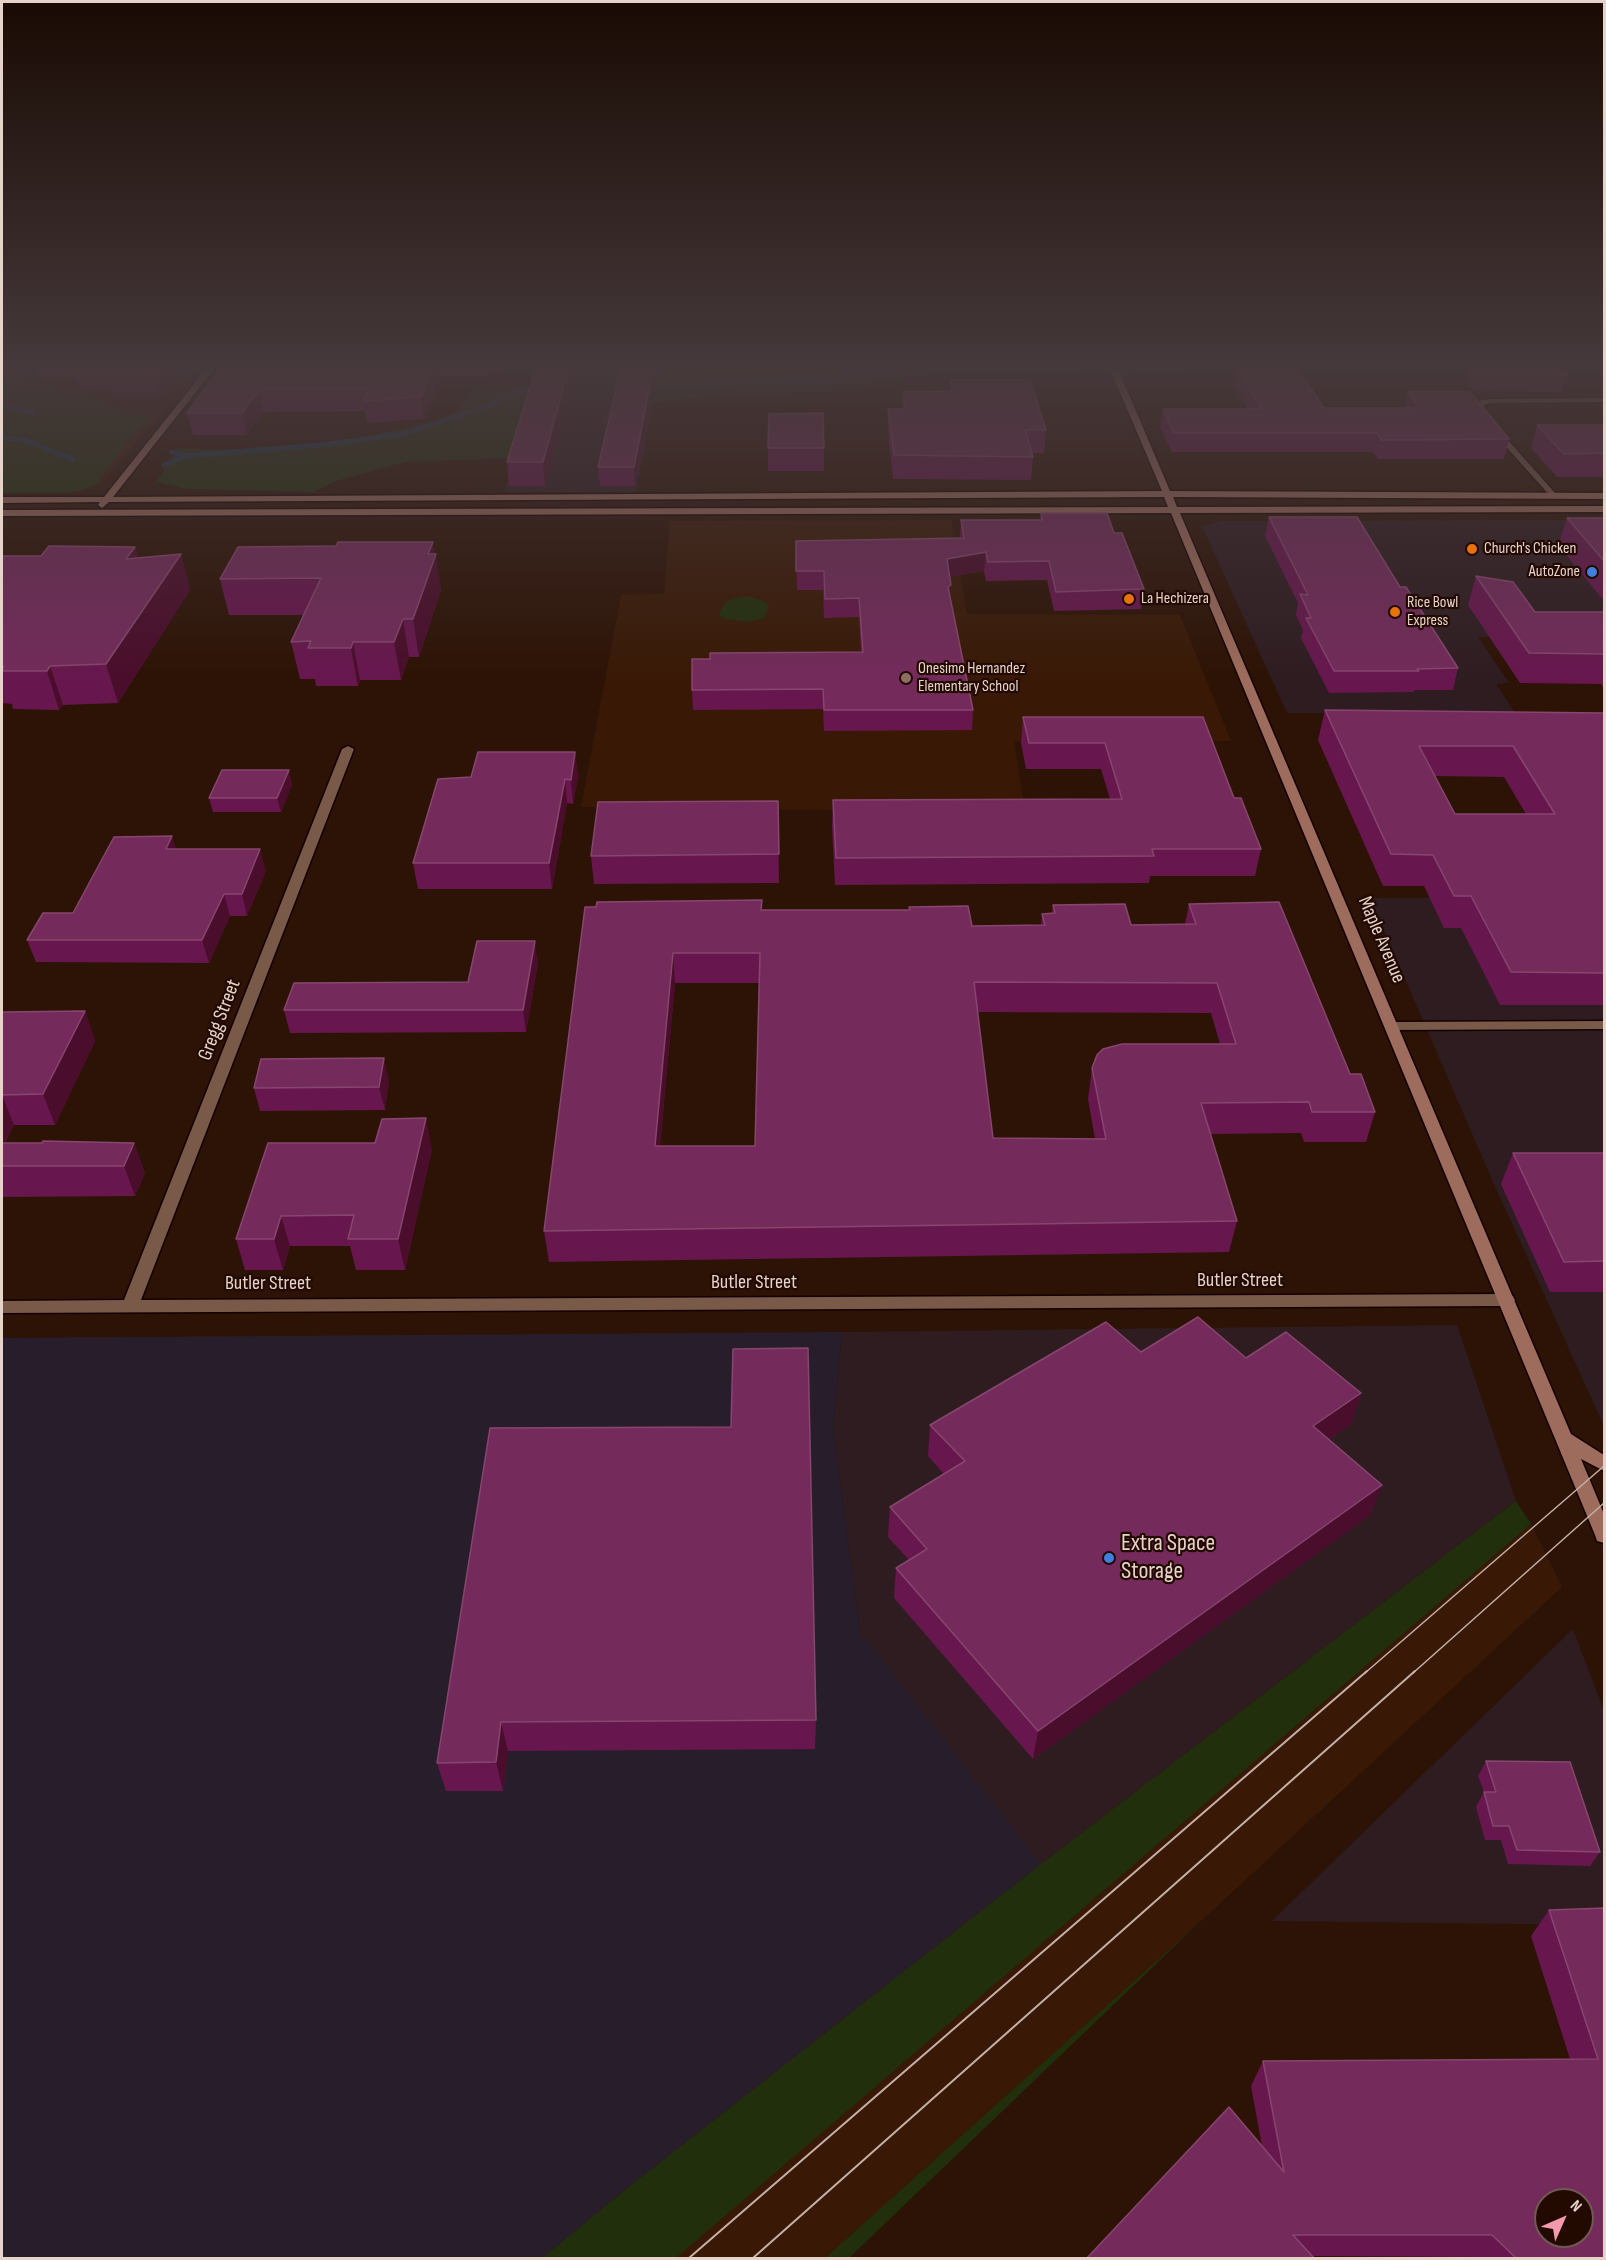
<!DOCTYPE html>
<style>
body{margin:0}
#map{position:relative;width:1606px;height:2260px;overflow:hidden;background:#2d1305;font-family:"Sofia Sans Condensed",sans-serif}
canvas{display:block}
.frame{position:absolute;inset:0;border:3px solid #e6d3ca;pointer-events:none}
.north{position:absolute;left:1534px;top:2188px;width:60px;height:60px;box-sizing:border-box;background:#230a00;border:2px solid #715a51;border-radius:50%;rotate:45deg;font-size:16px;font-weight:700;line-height:24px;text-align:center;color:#e6d3ca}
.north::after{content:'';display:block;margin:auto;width:21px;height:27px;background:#f29aad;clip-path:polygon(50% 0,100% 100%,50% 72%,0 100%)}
</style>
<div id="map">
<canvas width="1606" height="2260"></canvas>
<div class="frame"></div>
<div class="north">N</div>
</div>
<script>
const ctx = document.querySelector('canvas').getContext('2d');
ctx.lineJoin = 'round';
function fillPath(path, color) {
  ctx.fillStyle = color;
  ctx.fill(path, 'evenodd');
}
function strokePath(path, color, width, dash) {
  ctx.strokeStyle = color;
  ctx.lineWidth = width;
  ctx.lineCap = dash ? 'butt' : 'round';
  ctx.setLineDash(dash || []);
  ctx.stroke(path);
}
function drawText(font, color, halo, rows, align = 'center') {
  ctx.font = font + ' "Sofia Sans Condensed",sans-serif';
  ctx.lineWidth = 4.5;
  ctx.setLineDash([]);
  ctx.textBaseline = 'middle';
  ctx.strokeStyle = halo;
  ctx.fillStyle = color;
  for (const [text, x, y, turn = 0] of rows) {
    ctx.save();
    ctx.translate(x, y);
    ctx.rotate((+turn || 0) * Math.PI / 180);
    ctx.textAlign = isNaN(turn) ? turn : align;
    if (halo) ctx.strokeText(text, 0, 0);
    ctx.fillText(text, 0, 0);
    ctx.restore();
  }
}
fillPath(new Path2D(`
 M544,364H661L636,492H504Z
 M1596,520L1604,531V637H1478L1509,683L1496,684L1515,713H1287L1202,526L1222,521Z
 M1370,898H1604V1426L1493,1182Z
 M1457,1325L1516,1501L1041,1864L860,1631L833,1428L842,1332Z
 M1573,1629L1604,1711V1925L1272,1921Z`), '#2e1c21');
fillPath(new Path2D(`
 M842,1332L833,1428L860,1631L1041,1864L626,2189L542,2258H2V1338Z`), '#281e2b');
fillPath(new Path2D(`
 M2,364H203L100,485L79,492L2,491Z
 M951,520L967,614L1180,615L1231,741H1014L1025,812L581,807L621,595L664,594L670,521Z
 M1531,1524L1562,1587L1201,1921L825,2258H676Z`), '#391905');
fillPath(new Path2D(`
 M661,364H737L752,370L815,364H1078L1079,372H949L910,376L826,392L719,395L653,403Z
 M1136,364H1240L1141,374Z
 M2,371L13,377L49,385L65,392L97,399L118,409L151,417L133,435L95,485L71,493H2V406L39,417L45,415L2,400Z
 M536,384L515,458L406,462L336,481L314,492L188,489L156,482L178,448L224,450L345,441L443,420L457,412L471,391Z
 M740,597C751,596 761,598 769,606L764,618L748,622L721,618L719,613L727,601Z
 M1516,1501L1531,1524L676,2258H542L626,2189L1041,1864Z
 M1201,1921L849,2258H825Z`), '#212f0c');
strokePath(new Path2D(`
 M1155,364H1170
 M658,386L836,379L911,368L961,364
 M2,404L36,414
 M2,438L24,440L73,459
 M171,452L187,456
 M164,465L187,456L321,445L404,434L489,406L518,391L535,390`), '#19384c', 5);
const street = new Path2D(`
 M1604,398V402L1492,403L1486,404L1481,410L1556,494V498L1553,499L1473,410L1481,400L1492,399Z
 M348,746L354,749L141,1300L1507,1294L1513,1296L1515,1300L1513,1304L1507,1306L2,1313V1301L124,1300L342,749Z
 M1604,1021V1029L1392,1030L1385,1026L1392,1022Z`);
const secondary = new Path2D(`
 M210,364H218L113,497L1162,491L1108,364H1116L1170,491L1604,493V499L1173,497L1177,507L1604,506V512L1180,513L1571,1434L1604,1455V1471L1581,1459L1604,1514V1543L1597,1541L1595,1535L1171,513L2,516V510L1168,507L1164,497L109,502L102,508L98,505L100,502L2,503V497H104Z`);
strokePath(street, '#140100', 3);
strokePath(secondary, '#140100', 3);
fillPath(street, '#795948');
fillPath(secondary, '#9e6c5c');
strokePath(new Path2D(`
 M1365,1673L1604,1466
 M1413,1673L1604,1503`), '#c4b0a6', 1.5);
strokePath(new Path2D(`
 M689,2258L1367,1671
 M753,2258L1415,1671`), '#c4b0a6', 2);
fillPath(new Path2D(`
 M35,364H186L160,397H112L110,387L80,388L77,378H39Z
 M224,364H507L504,373H491L490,377H442L424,419L367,423L365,411L263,412L247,435H193L187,413Z
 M537,364H577L545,486H509L507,462Z
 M658,364L635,486H600L598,467Z
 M1244,364L1324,408H1404L1408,392L1509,439L1504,459H1378L1373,452H1172L1160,428L1163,409H1248L1234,386L1237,367H1243Z
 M1465,364H1556L1567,375L1562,392L1471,391Z
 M950,380L1046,430L1044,453H1031L1033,457L1031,480L893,479L888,432V409H902L903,392L950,391Z
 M1537,425H1605V477H1557L1531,448Z
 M768,448H824V471H768Z
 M1041,513L1114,533L1144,589L1141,609L1054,611L1047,580L986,581L984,571L950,577V598L973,710L972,730L824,731L823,709L693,710L692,690L710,659L861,652L859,617L824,618L823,590H797L796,541L960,538L961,520H1040Z
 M1269,517L1400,587L1458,668L1453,690H1414V692L1329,693L1301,638L1303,630L1296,615L1298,603L1265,536Z
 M1567,518H1605V602L1558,545Z
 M135,547L138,558L181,554L190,590L118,703L63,705L59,710L13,709L12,704L2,703V556H41Z
 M434,554L441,590L419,657H409L401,680H360L358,686H316L315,679H300L291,642L304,615H229L220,579Z
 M1476,576L1535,612H1604L1602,610L1605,602V689L1601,684L1520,683L1468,605Z
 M1325,710L1605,713V1005H1500L1461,928H1444L1424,886H1383L1318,740ZM1435,776L1504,777L1526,814H1455Z
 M1023,717H1203L1234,798L1261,849L1255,876H1150L1149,883L835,885L832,827L833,800L1110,799L1101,769H1026L1021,743Z
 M575,752L578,777L573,804L567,803L552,889H418L413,863L471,777Z
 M292,784L281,812H213L209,798Z
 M778,801L779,883L594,884L591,856Z
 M176,849L266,871L247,916H230L209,963L36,962L27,940L73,913Z
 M1189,904L1350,1074L1375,1112L1366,1142H1304L1301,1133L1210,1134L1237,1221L1229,1252L549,1262L544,1231L585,907L762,910H909V907L972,926L1041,925L1042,914L1052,913L1053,905L1131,925L1185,924ZM675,983H759L755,1146H660ZM978,1012L1211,1013L1220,1044L1092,1068L1088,1099L1095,1139L993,1138Z
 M538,963L526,1032L290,1033L284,1010L468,982Z
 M85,1011L95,1041L55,1125H14L5,1143H134L145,1173L135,1196L2,1197V1012Z
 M389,1081L385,1110L260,1111L254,1088Z
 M268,1143L432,1149L405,1270H356L350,1246H290L283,1270H245L236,1239Z
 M1513,1153H1605V1292H1550L1501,1184Z
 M1141,1352L1246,1358L1361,1393L1351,1424L1329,1439L1382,1485L1370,1515L1033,1759L894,1598L896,1568L909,1560L888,1537L890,1507L944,1474L928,1456L930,1425Z
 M490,1428L816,1720L815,1749L508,1751L503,1791H446L437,1763Z
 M1486,1761L1600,1852L1590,1866L1508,1864L1501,1840H1485L1476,1807L1484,1792L1478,1776Z
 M1605,1908V2259H1474L1473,2257L1313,2256L1086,2259L1262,2146L1251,2086L1263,2061L1570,2059L1531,1936L1549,1910Z`), '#67174e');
fillPath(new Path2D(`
 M164,364H186L160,397L155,375Z
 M435,364H440L442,377L424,419L421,397Z
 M489,364H490L491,373L490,377Z
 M503,364H507L504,373Z
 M570,364H577L545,486L543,462Z
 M654,364H658L635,486L634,467Z
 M259,390L263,412L247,435L242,413Z
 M433,542L435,557L436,554L441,590L419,657L413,619L428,554Z
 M135,547L145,583L126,559Z
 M986,552L984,571L946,578L947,559Z
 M181,554L190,590L118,703L106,664Z
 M951,585L950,604L948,587Z
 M403,619L409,657L401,680L394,642Z
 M353,642L360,680L358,686L351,648Z
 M50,666L63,705L59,710L47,671Z
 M575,752L578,777L573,804L571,780Z
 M289,770L292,784L281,812L277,798Z
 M565,779L567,803L552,889L549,863Z
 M172,836L179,858L166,849Z
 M260,849L266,871L247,916L242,894Z
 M224,894L230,916L209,963L202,940Z
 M535,941L538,963L526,1032L523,1010Z
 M673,953L675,983L657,1177L655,1146Z
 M85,1011L95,1041L55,1125L43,1094Z
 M384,1058L389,1081L385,1110L379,1087Z
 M2,1095L14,1125L2,1149Z
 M426,1118L432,1149L405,1270L398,1239Z
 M134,1143L145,1173L135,1196L124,1166Z
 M281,1216L290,1246L283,1270L274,1239Z
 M1361,1393L1351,1424L1303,1456L1313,1426Z
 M1382,1485L1370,1515L1033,1759L1038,1731Z
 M501,1722L508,1751L503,1791L496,1762Z`), '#4a0d2b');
const building = new Path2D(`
 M76,364H164L155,375L107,376L115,366H74Z
 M224,364H435L421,397L363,401L369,389L259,390L242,413H187Z
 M537,364H570L543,462H507Z
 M622,364H654L634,467H598Z
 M1244,364H1294L1324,408H1420L1408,392H1470L1509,439L1382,440L1377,433H1174L1163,409H1262L1237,367H1246Z
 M1472,364H1556L1567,375H1475Z
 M950,380H1030L1046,430H1025L1033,457L894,455L888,409H905L903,392L953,391Z
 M823,413L824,448H768L769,414Z
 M1537,425H1605V453L1564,454Z
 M1041,513H1107L1114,533H1122L1144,589L1056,592L1049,561L988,562L986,552L947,559L951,585L948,587L973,710H824L823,689L692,690V659H710V653L863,652L859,598L825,599L824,571H796V541L964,538L961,520H1042Z
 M1269,517H1357L1400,587H1406L1458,668L1417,669L1419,671H1334L1306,618H1311L1300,594L1308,595Z
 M1567,518H1605V562Z
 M338,542H433L428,554H436L413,619H403L394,642H353L351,648H308L311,641L291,642L321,578L220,579L238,547L336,546Z
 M49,546L135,547L126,559L181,554L106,664L50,666L47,671H2L4,666H2V556H41Z
 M1476,576L1513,582L1535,612H1605V654L1529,653Z
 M1325,710L1605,713V973L1511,972L1471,896H1454L1433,855L1391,854ZM1419,746H1513L1555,814H1455Z
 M1023,717H1203L1234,798H1241L1261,849H1152L1154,856L836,858L833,800L1122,799L1105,743H1029Z
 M478,752H575L571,780L565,779L549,863H413L438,779L471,777Z
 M222,770H289L277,798H209Z
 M778,801L779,854L591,856L598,802Z
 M172,836L166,849H260L242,894H224L202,940H27L43,913H73L114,837Z
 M762,900L761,910H910L909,907L968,906L972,926L1045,925L1042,914L1055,913L1053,905L1125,904L1131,925L1196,924L1189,904L1279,902L1350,1074H1361L1375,1112H1312L1309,1102L1201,1103L1237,1221L544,1231L585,907H596L597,902ZM673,953H760L755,1146H655ZM974,982L1217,983L1236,1044H1122L1103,1049L1097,1055L1092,1068L1106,1139L993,1138Z
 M477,941H535L523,1010H284L294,983L468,982Z
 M85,1011L43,1094L2,1095V1012Z
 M384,1058L379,1087L254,1088L261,1059Z
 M426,1118L398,1239H348L354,1215L281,1216L274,1239H236L268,1143H375L382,1119Z
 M43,1141L134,1143L124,1166H2V1143H42Z
 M1513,1153H1605V1261L1564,1262Z
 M1198,1317L1246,1358L1286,1332L1361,1393L1313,1426L1382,1485L1038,1731L896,1568L927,1549L890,1507L965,1461L930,1425L1106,1322L1141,1352Z
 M808,1348L816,1720L501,1722L496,1762L437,1763L490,1428L731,1427L733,1349Z
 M1486,1761L1570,1762L1600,1852L1517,1850L1509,1826H1493L1484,1792H1496Z
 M1605,1908V2259H1517L1492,2235H1293L1315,2259H1086L1229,2107L1284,2172L1263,2061L1598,2059L1549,1910ZM1546,2200H1582V2236H1546Z`);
fillPath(building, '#742b5c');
strokePath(building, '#86466d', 1.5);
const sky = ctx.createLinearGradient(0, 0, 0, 680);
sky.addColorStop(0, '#190a03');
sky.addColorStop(0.54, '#46393b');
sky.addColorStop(1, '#46393b00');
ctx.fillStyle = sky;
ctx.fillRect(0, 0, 1606, 680);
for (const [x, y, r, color] of [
 [1472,549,6,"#e8710a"],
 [1592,572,6,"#3f7fe0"],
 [1129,599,6,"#e8710a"],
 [1395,612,6,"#e8710a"],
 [906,678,6,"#8d6e63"],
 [1109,1558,6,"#3f7fe0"]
]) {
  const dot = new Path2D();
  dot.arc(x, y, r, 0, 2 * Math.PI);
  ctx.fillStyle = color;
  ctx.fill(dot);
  strokePath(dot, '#230a00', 2);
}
drawText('16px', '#e6d3ca', '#230a00', [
 ["Church's Chicken",1484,549],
 ["AutoZone",1580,572,"right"],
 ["La Hechizera",1141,599],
 ["Rice Bowl",1407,603],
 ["Express",1407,621],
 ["Onesimo Hernandez",918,669],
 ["Elementary School",918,687]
], 'left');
drawText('20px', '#e6d3ca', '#230a00', [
 ["Maple Avenue",1381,940,67],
 ["Gregg Street",220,1020,-69],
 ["Butler Street",1240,1281],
 ["Butler Street",754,1283],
 ["Butler Street",268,1284]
]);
drawText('24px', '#e6d3ca', '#230a00', [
 ["Extra Space",1121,1544],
 ["Storage",1121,1572]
], 'left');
</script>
